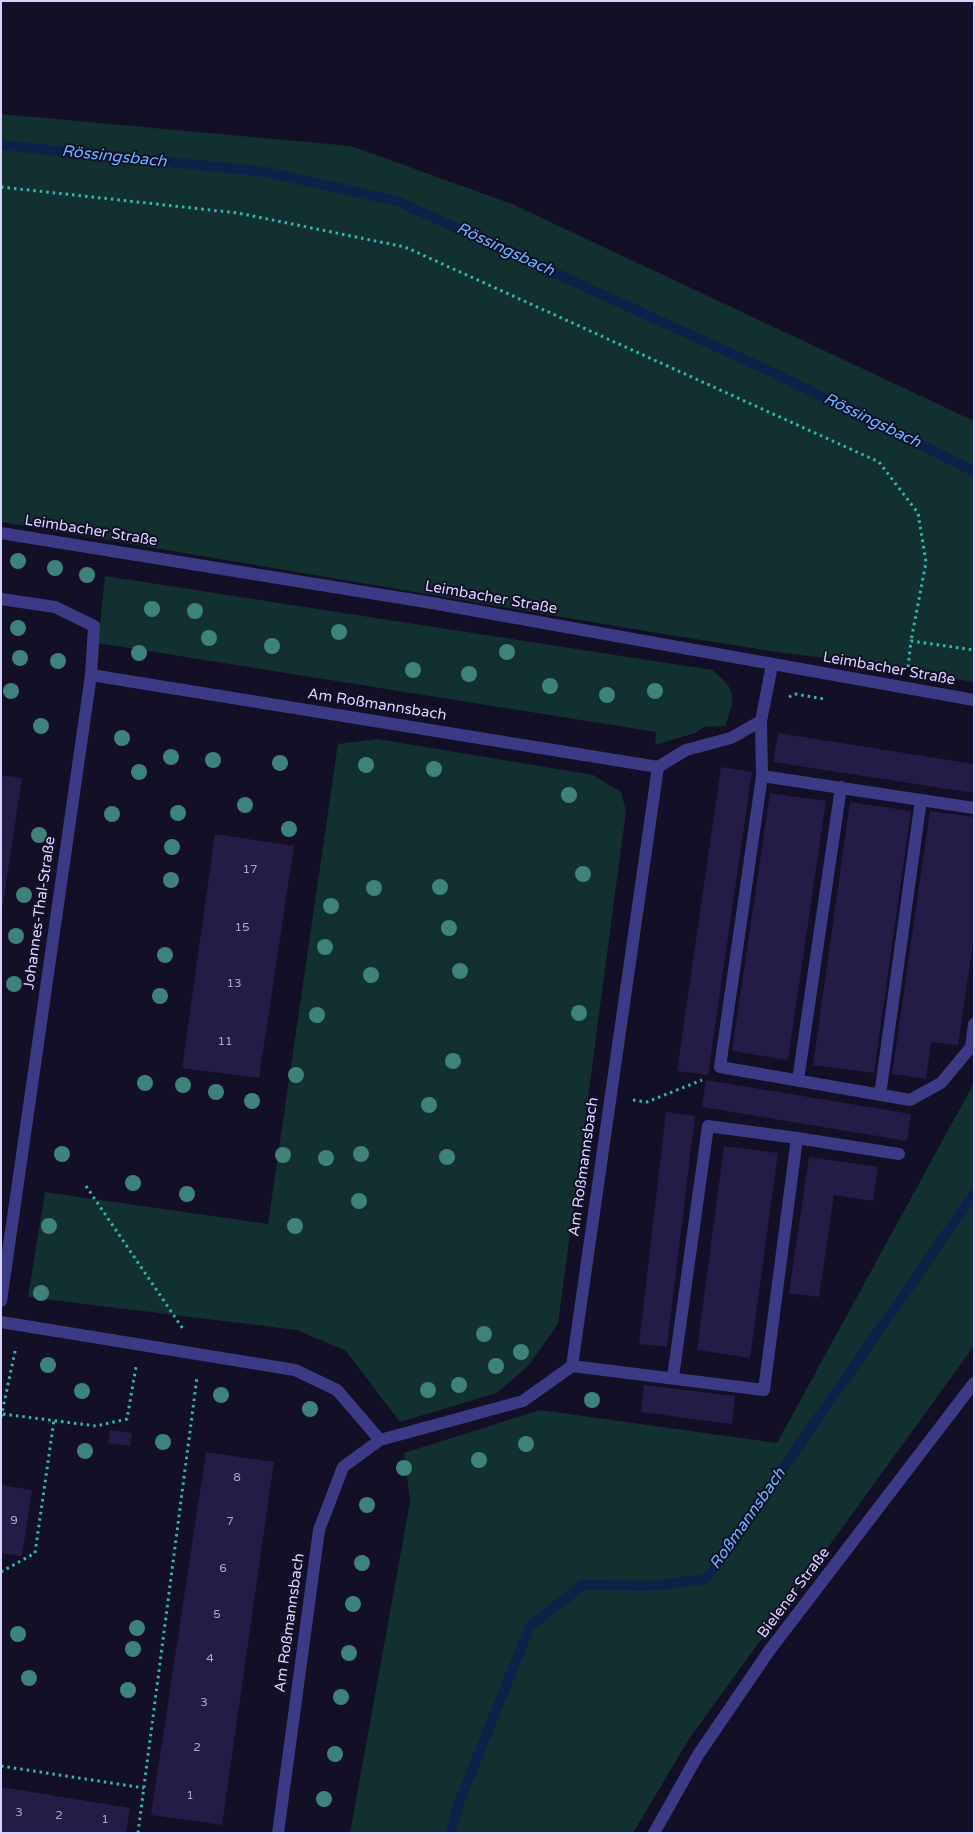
<!DOCTYPE html>
<meta charset="utf-8">
<style>
body{margin:0}
#map{position:relative;width:975px;height:1834px;overflow:hidden;background:#130f26;font-family:"Varela Round",sans-serif}
canvas{display:block}
.frame{position:absolute;inset:0;border:2px solid #d9d4ff;pointer-events:none}
</style>
<div id="map">
<canvas width="975" height="1834"></canvas>
<div class="frame"></div>
</div>
<script>
const ctx = document.querySelector('canvas').getContext('2d');
ctx.lineJoin = 'round';
function fillPath(path, color) {
  ctx.fillStyle = color;
  ctx.fill(path, 'evenodd');
}
function strokePath(path, color, width, dash) {
  ctx.strokeStyle = color;
  ctx.lineWidth = width;
  ctx.lineCap = dash ? 'butt' : 'round';
  ctx.setLineDash(dash || []);
  ctx.stroke(path);
}
function drawText(font, color, halo, rows, align = 'center') {
  ctx.font = font + ' "Varela Round",sans-serif';
  ctx.lineWidth = 4;
  ctx.setLineDash([]);
  ctx.textBaseline = 'middle';
  ctx.strokeStyle = halo;
  ctx.fillStyle = color;
  for (const [text, x, y, turn = 0] of rows) {
    ctx.save();
    ctx.translate(x, y);
    ctx.rotate((+turn || 0) * Math.PI / 180);
    ctx.textAlign = isNaN(turn) ? turn : align;
    if (halo) ctx.strokeText(text, 0, 0);
    ctx.fillText(text, 0, 0);
    ctx.restore();
  }
}
fillPath(new Path2D(`
 M1,114L351,146L512,204L974,421V683L919,669L783,653L651,632L1,522Z
 M105,576L712,670C737,689 736,698 725,726L704,727L695,733L655,745L656,732L98,643Z
 M377,739L593,775L621,792L626,811L558,1324L528,1366L497,1393L400,1422L346,1351L297,1330L28,1297L45,1192L268,1224L338,744Z
 M974,1083V1346L689,1739L633,1833H350L410,1502L404,1453L540,1410L777,1443Z`), '#12302f');
strokePath(new Path2D(`
 M1,145L266,172L397,201L772,372L974,471
 M450,1833L461,1798L530,1626L583,1585L649,1586L706,1579L974,1194`), '#0c2248', 10);
fillPath(new Path2D(`
 M778,733L974,764V793L773,762Z
 M721,767L752,772L708,1075L677,1071Z
 M1,775L22,778L2,910H1Z
 M770,793L826,801L788,1060L732,1051Z
 M850,802L911,811L874,1073L813,1065Z
 M930,811L974,817V936L958,1045L931,1042L926,1079L892,1074Z
 M215,834L294,846L259,1078L182,1068Z
 M706,1080L911,1114L907,1141L702,1107Z
 M666,1112L695,1116L667,1347L639,1344Z
 M724,1146L778,1153L750,1358L697,1350Z
 M809,1157L878,1167L873,1201L834,1195L819,1297L789,1293Z
 M644,1385L735,1396L732,1424L641,1412Z
 M110,1430L132,1433L130,1446L108,1443Z
 M206,1452L274,1462L222,1825L151,1815Z
 M1,1485L32,1490L22,1556L1,1553Z
 M1,1787L130,1808L126,1833H1Z`), '#241b47');
strokePath(new Path2D(`
 M1,187L238,213L405,247L879,462L918,513L926,562L911,641
 M908,667L911,641L974,650
 M789,697L795,694L824,699
 M633,1100L647,1102L702,1080
 M86,1186L183,1329
 M3,1414L96,1426L127,1419L136,1367
 M1,1417L16,1347
 M1,1572L35,1553L54,1420
 M1,1766L144,1788
 M138,1833L197,1377`), '#2fb8b0', 3, [2.5, 4]);
strokePath(new Path2D(`
 M1,533L432,603L974,700
 M1,599L55,607L94,626L91,675L1,1301
 M91,675L658,767
 M761,721L762,776L720,1067L910,1100L941,1083L971,1047L974,1024
 M762,776L974,808
 M798,1080L841,787
 M880,1095L921,800
 M797,1138L899,1154
 M1,1322L295,1370L337,1390L380,1440
 M572,1366L764,1390L797,1138L708,1126L673,1377
 M278,1833L319,1530L343,1467L380,1440L523,1401L572,1366L658,767L686,750L731,738L761,721L772,665
 M654,1833L698,1755L769,1651L974,1383`), '#3d3a85', 12);
ctx.fillStyle = '#3d827b';
for (const [x, y] of [
 [18,561],
 [55,568],
 [87,575],
 [152,609],
 [195,611],
 [18,628],
 [339,632],
 [209,638],
 [272,646],
 [507,652],
 [139,653],
 [20,658],
 [58,661],
 [413,670],
 [469,674],
 [550,686],
 [11,691],
 [655,691],
 [607,695],
 [41,726],
 [122,738],
 [171,757],
 [213,760],
 [280,763],
 [366,765],
 [434,769],
 [139,772],
 [569,795],
 [245,805],
 [178,813],
 [112,814],
 [289,829],
 [39,835],
 [172,847],
 [583,874],
 [171,880],
 [440,887],
 [374,888],
 [24,895],
 [331,906],
 [449,928],
 [16,936],
 [325,947],
 [165,955],
 [460,971],
 [371,975],
 [14,984],
 [160,996],
 [579,1013],
 [317,1015],
 [453,1061],
 [296,1075],
 [145,1083],
 [183,1085],
 [216,1092],
 [252,1101],
 [429,1105],
 [62,1154],
 [361,1154],
 [283,1155],
 [447,1157],
 [326,1158],
 [133,1183],
 [187,1194],
 [359,1201],
 [49,1226],
 [295,1226],
 [41,1293],
 [484,1334],
 [521,1352],
 [48,1365],
 [496,1366],
 [459,1385],
 [428,1390],
 [82,1391],
 [221,1395],
 [592,1400],
 [310,1409],
 [163,1442],
 [526,1444],
 [85,1451],
 [479,1460],
 [404,1468],
 [367,1505],
 [362,1563],
 [353,1604],
 [137,1628],
 [18,1634],
 [133,1649],
 [349,1653],
 [29,1678],
 [128,1690],
 [341,1697],
 [335,1754],
 [324,1799]
]) {
  ctx.beginPath();
  ctx.arc(x, y, 8, 0, 2 * Math.PI);
  ctx.fill();
}
drawText('12px', '#aca6d1', null, [
 ["17",250,870],
 ["15",242,928],
 ["13",234,984],
 ["11",225,1042],
 ["8",237,1478],
 ["9",14,1521],
 ["7",230,1522],
 ["6",223,1569],
 ["5",217,1615],
 ["4",210,1659],
 ["3",204,1703],
 ["2",197,1748],
 ["1",190,1796],
 ["3",19,1813],
 ["2",59,1816],
 ["1",105,1820]
]);
drawText('15px', '#d9d4ff', '#130f26', [
 ["Leimbacher Straße",91,531,9],
 ["Leimbacher Straße",491,598,10],
 ["Leimbacher Straße",889,669,10],
 ["Am Roßmannsbach",377,705,9],
 ["Johannes-Thal-Straße",40,913,-82],
 ["Am Roßmannsbach",584,1167,-82],
 ["Bielener Straße",794,1593,-53],
 ["Am Roßmannsbach",290,1623,-82]
]);
drawText('italic 16px', '#62b6ff', '#130f26', [
 ["Rössingsbach",114,157,6],
 ["Rössingsbach",505,250,25],
 ["Rössingsbach",872,421,26],
 ["Roßmannsbach",748,1519,-55]
]);
</script>
